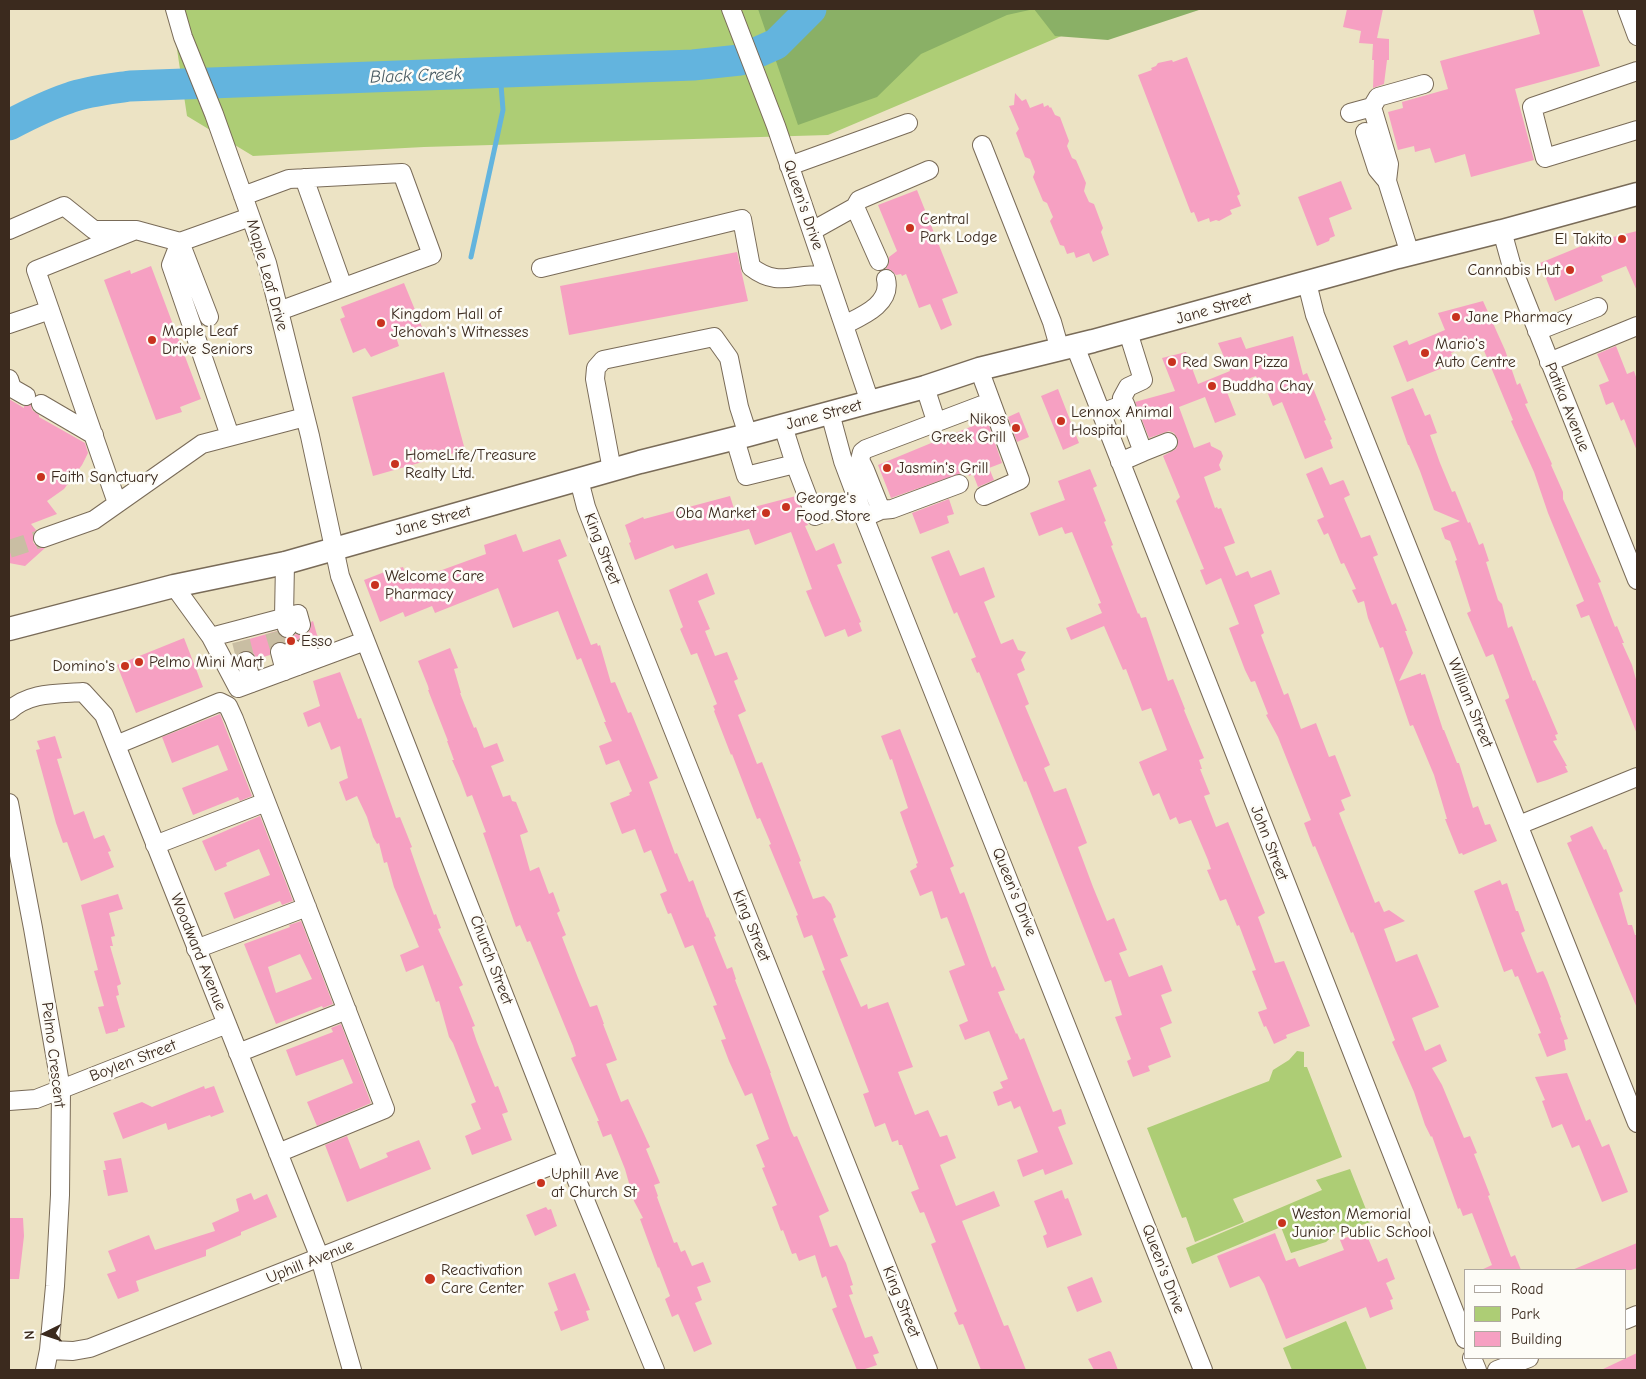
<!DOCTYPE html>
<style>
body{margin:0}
#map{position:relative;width:1646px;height:1379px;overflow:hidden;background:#ece3c4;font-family:"Comic Neue",sans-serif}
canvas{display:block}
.frame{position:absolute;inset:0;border:10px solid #3b2a1e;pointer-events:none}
.legend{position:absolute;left:1464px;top:1269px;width:162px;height:90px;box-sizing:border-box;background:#fdfcf7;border:1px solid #afa8a0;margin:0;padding:6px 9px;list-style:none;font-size:15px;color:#3b2a1e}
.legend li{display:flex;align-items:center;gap:10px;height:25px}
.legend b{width:25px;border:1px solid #afa8a0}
.north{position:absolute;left:20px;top:1309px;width:50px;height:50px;-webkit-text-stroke:4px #fdfcf7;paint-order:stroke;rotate:266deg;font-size:14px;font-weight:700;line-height:20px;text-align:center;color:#3b2a1e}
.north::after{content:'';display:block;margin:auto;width:18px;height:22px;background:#3b2a1e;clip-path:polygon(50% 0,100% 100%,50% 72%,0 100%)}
</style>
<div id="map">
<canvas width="1646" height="1379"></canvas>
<div class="frame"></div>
<ul class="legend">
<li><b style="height:6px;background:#fff"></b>Road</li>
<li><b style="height:14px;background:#adcd75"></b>Park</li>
<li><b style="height:14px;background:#f6a0c2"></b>Building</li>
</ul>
<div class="north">N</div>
</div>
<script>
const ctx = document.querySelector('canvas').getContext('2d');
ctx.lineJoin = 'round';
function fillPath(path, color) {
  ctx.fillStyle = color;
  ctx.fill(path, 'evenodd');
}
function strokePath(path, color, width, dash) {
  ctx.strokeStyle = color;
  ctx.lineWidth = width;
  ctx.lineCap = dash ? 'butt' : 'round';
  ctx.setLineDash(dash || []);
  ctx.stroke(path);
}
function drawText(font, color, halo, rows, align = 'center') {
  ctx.font = font + ' "Comic Neue",sans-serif';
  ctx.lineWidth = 5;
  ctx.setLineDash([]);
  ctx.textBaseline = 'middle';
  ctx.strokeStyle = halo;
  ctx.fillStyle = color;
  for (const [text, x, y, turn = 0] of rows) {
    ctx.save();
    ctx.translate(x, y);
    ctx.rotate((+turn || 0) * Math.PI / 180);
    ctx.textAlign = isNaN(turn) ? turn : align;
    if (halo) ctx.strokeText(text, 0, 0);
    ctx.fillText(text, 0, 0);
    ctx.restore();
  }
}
fillPath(new Path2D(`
 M171,9H1125L828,135L424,147L253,156L187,116Z
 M1297,1051L1304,1052V1067H1307L1342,1157L1233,1199L1244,1222L1195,1242L1186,1217L1182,1218L1147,1128L1269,1081L1273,1070L1289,1060Z
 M1350,1169L1371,1222L1336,1233L1326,1242L1291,1253L1281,1227L1192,1264L1186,1248L1322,1190L1316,1180Z
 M1346,1321L1367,1370H1292L1283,1348Z`), '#adcd75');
fillPath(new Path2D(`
 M758,9H1202L1108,40L1055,36L1034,9L1007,15L921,54L877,97L798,125Z`), '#8ab066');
strokePath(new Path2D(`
 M471,257L503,110L500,72`), '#63b4de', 5);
strokePath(new Path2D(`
 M9,125C28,115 48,105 69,98C88,91 110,89 130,86L693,65L740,60L776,44L811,9`), '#63b4de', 31);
fillPath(new Path2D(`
 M1347,9H1383L1377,38L1389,39V60H1387L1384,84L1373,88L1374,60H1372L1373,44L1359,43L1361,31L1343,27Z
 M1533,9H1582L1600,66L1515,89L1534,160L1471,177L1465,154L1435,163L1430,148L1415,152L1414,146L1398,150L1388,112L1403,108L1402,102L1448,89L1440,61L1540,34Z
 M1187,57L1240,194L1237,196L1241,206L1230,210L1232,214L1219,221L1216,220L1210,222L1209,218L1198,222L1194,212L1191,213L1138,75L1152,70L1151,68L1156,66L1158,63L1172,60L1173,62Z
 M1015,93L1022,101L1026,99L1030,108L1043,103L1044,107L1048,105L1050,108L1051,107L1055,115L1060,117L1069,141L1067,146L1072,158L1076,160L1086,183L1084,191L1089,202L1094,204L1103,228L1101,232L1109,255L1093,262L1089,253L1076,258L1074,252L1067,254L1064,246L1060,245L1050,221L1053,217L1047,203L1043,201L1033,177L1035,172L1030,159L1025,157L1016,133L1019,129L1009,106L1014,105Z
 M1341,181L1352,209L1329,218L1335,236L1330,238L1329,241L1317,246L1298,197Z
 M917,190L958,293L942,299L952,325L941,330L930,304L919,308L906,274L902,276L901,274L896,275L891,270L886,269L889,263V257L897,251L878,205Z
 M1637,231V291L1626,266L1601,276L1603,281L1555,301L1540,263L1589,243Z
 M737,252L748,301L569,335L560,286Z
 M151,266L201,399L180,407L182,412L156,420L104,280L130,270L131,274Z
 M404,283L422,327L396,337L399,346L371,357L365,348L353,353L340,319L345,317L341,307Z
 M1483,301L1505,350L1517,385L1520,383L1528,403L1525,404L1552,464L1551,465L1563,492V499L1601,582L1598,583L1615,627L1617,626L1624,643H1622L1632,665L1637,683V734L1589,615L1581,618L1576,605L1584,601L1548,513L1534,472L1511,421L1513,420L1480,341L1451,353L1455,363L1407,382L1393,346L1407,340L1409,345L1445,330L1438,313Z
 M1293,336L1303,375L1307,373L1326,420L1324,421L1332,439L1330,440L1333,448L1305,459L1282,402L1273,406L1264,384L1260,386L1256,376L1225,387L1236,415L1215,423L1205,397L1179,407L1194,448L1210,442L1211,446L1221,451L1223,456L1219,465L1221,470L1204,477L1215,508L1217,507L1218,509L1221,508L1235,543L1224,547L1236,576L1248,571L1251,578L1271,570L1280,594L1254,605L1264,633L1261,635L1284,695L1288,693L1301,729L1316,723L1329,757L1335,755L1351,796L1341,800L1345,810L1339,813L1375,903L1379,901L1384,912L1389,910L1405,921L1384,929L1396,962L1417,954L1439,1007L1412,1018L1425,1051L1440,1044L1447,1061L1432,1068L1442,1085L1464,1138L1470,1136L1477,1153L1474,1154L1490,1195L1488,1196L1511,1257L1515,1255L1521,1270H1481L1492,1265L1472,1213L1463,1216L1460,1208L1458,1209L1432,1136L1431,1137L1425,1125L1414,1092L1392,1042L1395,1040L1353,932L1351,933L1315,846L1313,847L1304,823L1311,820L1278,737L1266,715L1268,714L1255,681L1251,682L1245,670L1229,628L1239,624L1221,578L1206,585L1200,570L1204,569L1176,501L1180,497L1163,456L1176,449L1178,444V439L1174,433L1169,431L1149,438L1135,402L1175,391L1162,358L1186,352L1198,384L1230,371L1218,343L1241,337L1246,349Z
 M1616,346L1627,374L1634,371L1637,380V451L1624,419L1621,421L1613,402L1606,405L1599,385L1609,381L1597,354Z
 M444,372L465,450L373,476L352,397Z
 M1413,388L1425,416L1430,414L1437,433L1430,435L1440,463L1452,492L1455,491L1468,523L1470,522L1479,545L1483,543L1489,561L1486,562L1498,600L1502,604L1508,628L1512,626L1533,681L1535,680L1558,734L1555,735L1557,740L1553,741L1567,766H1565L1568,772L1547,780L1537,783L1505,700L1509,698V696L1493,654L1486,657L1467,613L1471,611L1455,561L1457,560L1450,541L1445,539L1441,528L1460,521L1434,510L1420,471L1409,445H1408L1391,397Z
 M1058,389L1079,443L1063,450L1041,396Z
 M9,399L24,408V406L31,405L32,410L39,415V417L85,443L88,453L82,465L64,489L47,501L57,514L31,524L36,530L33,536V542L36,546L45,548L25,566L9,563Z
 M1019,412L1029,437L1017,442L1008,417Z
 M987,420L1002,463L989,468L994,480L978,487L973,474L969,476L967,471L891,498L878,465Z
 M1322,467L1330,485L1343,480L1344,481L1350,495L1344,498L1361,538L1370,535L1378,555L1373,557L1392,605L1396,603L1407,631H1405L1413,653L1399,681L1421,673V675L1425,674L1443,730H1444L1457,763H1459L1473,808L1478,806L1485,825L1490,824L1497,841L1463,855L1462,853L1459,854L1445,819H1447L1434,775L1413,725L1410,726L1383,647L1380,648L1368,618L1364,601L1358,603L1352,590L1356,589L1344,563L1341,564L1328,533L1324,535L1317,520L1324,517L1306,474Z
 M1090,469L1097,486L1093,488L1106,521L1104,522L1113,545L1111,546L1138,614L1139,613L1141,618L1146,617L1168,681L1173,679L1185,709L1184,710L1204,758L1199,760L1202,769H1200L1210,794L1204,796L1216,827L1228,822L1265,913L1258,917L1275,963L1284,961L1310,1026L1286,1035L1287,1038L1274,1044L1266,1026L1264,1027L1258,1012L1267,1009L1252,971L1256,970L1239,925L1237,926L1226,899L1220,901L1207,870L1211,869L1208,860L1191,820L1179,824L1176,817L1170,820L1159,793L1153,796L1139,762L1167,750L1151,708L1142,711L1126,669L1123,670L1104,626L1071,640L1066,628L1102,613L1098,604L1101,603L1072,532L1065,534L1062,527L1039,536L1030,513L1065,500L1058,481Z
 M730,496L735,512L796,496L808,525L805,526L816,551L834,543L842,563L837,565L861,622L859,623L862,631L848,637L845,629L825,637L806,591L812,589L791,532L755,545L749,529L675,549L673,545L635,560L629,543L631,542L625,525L643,517L644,519Z
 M949,499L954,514L947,516L949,523L920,534L912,513Z
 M516,534L523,552L560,539L567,556L558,560L591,645L597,643L598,646L600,645L611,683L615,682L628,713L631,712L658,778L649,782L675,854L677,853L689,882L693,880L707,918L708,917L711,924L716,936L714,937L727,969L732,967L736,979L735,980L771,1073H770L791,1131L794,1137L797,1136L829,1211L819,1216L830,1247L837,1245L846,1263L853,1285L850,1286L853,1294L849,1295L865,1338L872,1336L879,1353L873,1355L877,1365L862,1370H857L832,1309L837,1307L826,1276L822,1278L815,1255L799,1261L796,1253L792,1254L783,1230L781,1231L772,1207L777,1205L762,1168L765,1167L756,1145L769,1139L752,1093L745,1096L729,1061L721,1040L726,1039L713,1006L717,1005L693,945L685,948L671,913L668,914L660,894L667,891L651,850L644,853L635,829L622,834L610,803L630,795L629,793L632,791L619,760L606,765L599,746L612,741L604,722H606L581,658L577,660L558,611L513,628L498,588L435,613L432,606L405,617L403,612L380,622L364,580L387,571L403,567L409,582L486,554L484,545Z
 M949,550L960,576L984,567L995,597L984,602L1001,644L1013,639L1018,650L1026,652L1021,660L1025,670L1017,674L1029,704L1025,706L1050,765L1044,768L1054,792L1066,788L1087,843L1078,847L1093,887L1107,921L1114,918L1127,950L1119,953L1129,977L1162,965L1172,991L1161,995L1172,1023L1160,1028L1171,1057L1148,1066L1150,1071L1133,1077L1127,1061L1131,1059L1115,1017L1122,1015L1111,980L1105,982L1026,781L1024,782L979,672L977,673L971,659L976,657L957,612L954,614L931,557Z
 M707,573L715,594L698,601L710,629L705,631L715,656L727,652L738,679L734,681L746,711L738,715L757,764L762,762L801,861L799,862L813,899L824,896L831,904L836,917L833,919L848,956L840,959L861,1007L867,1004L868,1009L888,1002L913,1067L898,1072L915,1115L928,1110L940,1137L947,1135L956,1158L940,1165L956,1206L994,1191L1000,1206L962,1221L1004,1326L1008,1325L1026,1370H981L963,1324L959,1325L954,1313L957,1311L931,1244L936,1242L924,1212L920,1213L911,1192L919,1189L902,1145H899L898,1140L892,1142L885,1123L875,1127L863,1094L869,1092L822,971L825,970L812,935L804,938L796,916L798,915L769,845L771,844L760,818L757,819L732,754L731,755L714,711L715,710L713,706L717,704L697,653L691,655L680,629L683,627L669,590Z
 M313,621L319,642H317L314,637L305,635L309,632L311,627V622Z
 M277,631L280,636L285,638H290L296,634L303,635L298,640L290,639L285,643L277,642L270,649V655L256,659L254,654L249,651H242L239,642Z
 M184,638L203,687L136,713L117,665Z
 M450,648L458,668L454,669L461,693H460L474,728L476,727L484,748L497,743L504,761L491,766L503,797L510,795L512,801L516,802L528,832L520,835L530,871L539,867L549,894L553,892L560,911L557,913L566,935L562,937L578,978L590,1007L597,1005L604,1024H603L617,1060L606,1064L621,1102L628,1099L650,1147L646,1149L660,1183L654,1185L658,1196L657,1197L674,1243L677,1242L681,1252L685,1250L692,1266L703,1262L711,1282L697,1287L702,1300L695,1303L712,1344L694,1352L679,1316L678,1314L672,1317L665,1299L670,1296L659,1267L658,1268L640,1219L643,1218L634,1201L625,1169L611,1134L603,1137L597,1121H599L571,1058L576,1056L573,1046L530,941L527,942L520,925L516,927L483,833L486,832L472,795L467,797L460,778L452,760H454L447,741H448L428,690H429L428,686L418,661Z
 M340,672L358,719L361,718L363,724L396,818L400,817L412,847L410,848L419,874L434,915L436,914L441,928L438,929L463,985L459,987L475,1026L472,1027L477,1042L495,1087L498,1086L508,1112L502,1114L512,1140L472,1155L465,1136L481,1129L471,1104L476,1102L453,1043L449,1037L439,1001L436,1002L423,965L406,972L400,955L419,947L394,887L387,862L384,863L379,843L377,844L373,837L367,817L357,796L346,801L339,782L348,778L340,746L331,750L320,722L308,727L303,713L320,706L313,681Z
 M220,714L252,796L240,801L238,797L193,815L182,788L228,770L218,745L172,763L162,737Z
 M900,729L954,866L950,868L960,894L964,892L992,968L995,966L1005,990L998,992L1016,1034L1017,1033L1020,1040L1024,1038L1053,1112L1061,1109L1066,1124L1058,1127L1073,1164L1045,1175L1043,1169L1023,1177L1017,1160L1038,1152L1020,1106L1014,1109L1011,1101L998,1106L993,1092L1003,1088L1000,1082L1008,1079L989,1031L965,1040L959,1025L968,1021L949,971L965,965L947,917L941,919L932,891L920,896L910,871L917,867L916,864L918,863L900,812L908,808L892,759L890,760L881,736Z
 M55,736L62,758L57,759L74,815L84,811L94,839L104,835L111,851L108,852L114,867L81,881L67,842L63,843L56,823L36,750L40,749L37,741Z
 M260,816L293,901L282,905L280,901L234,919L224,893L270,875L259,849L226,863L227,866L215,871L202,841Z
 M1592,826L1604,850L1606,849L1623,891L1619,893L1628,925H1632L1635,935H1637V1008L1567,843L1572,841L1570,836Z
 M1500,880L1502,885L1507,883L1516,911H1518L1525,931L1521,933L1537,973L1543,971L1547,980L1561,1017L1560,1018L1568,1039L1564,1040L1566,1050L1547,1057L1538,1034L1541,1033L1518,976L1515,977L1512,969L1504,972L1474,891Z
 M118,894L123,909L109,913L115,936L111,937L113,946H110L121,984L117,986L119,995L116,996L125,1027L118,1029V1031L106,1034L98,1007L104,1006L94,971L98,970L81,905Z
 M301,921L333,1004L323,1008L322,1006L276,1024L244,944L290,927L289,925ZM300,954L312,979L276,993L268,967Z
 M341,1024L371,1103L317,1126L307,1102L353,1083L343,1059L296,1076L286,1050L333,1032L331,1028Z
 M1567,1073L1586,1121L1590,1119L1602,1147L1609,1144L1628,1192L1602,1202L1579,1145L1572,1148L1562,1124L1552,1128L1542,1101L1545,1100L1535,1077Z
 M204,1086L205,1089L214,1086L224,1112L211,1117L210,1115L168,1130L166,1123L123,1139L113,1113L142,1102L152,1107Z
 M347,1136L360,1169L388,1157L386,1153L419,1140L431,1169L347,1202L325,1145Z
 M121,1158L128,1192L108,1196L103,1170H106L104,1161Z
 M1062,1190L1065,1199L1068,1198L1082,1235L1047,1248L1043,1236L1047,1234L1034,1201Z
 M251,1193L254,1200L267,1194L277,1217L241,1232V1235L206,1250V1256L136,1281L139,1291L118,1299L107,1274L116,1271L108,1251L149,1235L155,1250L215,1231L212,1223L239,1211L236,1199Z
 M546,1207L548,1210L551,1209L557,1226L535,1236L526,1215Z
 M9,1218H23L24,1236L19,1279H9Z
 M1363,1231L1366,1239L1368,1238L1378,1262L1387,1258L1395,1279L1386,1283L1393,1299L1390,1300L1393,1309L1370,1318L1366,1307L1286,1339L1264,1284L1259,1276L1230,1288L1217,1256L1275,1233L1286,1261L1295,1258L1299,1267L1344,1250L1340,1240Z
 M1637,1243V1268L1631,1270H1572Z
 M575,1273L590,1310L586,1311L589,1320L561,1331L554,1312L558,1310L548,1283Z
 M1092,1277L1102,1302L1077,1312L1067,1287Z
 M1109,1351L1111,1352L1118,1370H1094L1088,1359Z
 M1637,1353V1370H1601Z`), '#f6a0c2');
strokePath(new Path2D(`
 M9,549L43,538
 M274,632L280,652
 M241,641L246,661`), '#c9bea3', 18, [18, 9]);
const minor = new Path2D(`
 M175,9L183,37L214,114L267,263L310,436L340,576L568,1159L655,1370
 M731,9L776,126L870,402
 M1627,9L1637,36
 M1637,71L1532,107L1545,158L1637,130
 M1350,113L1372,107
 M1365,132L1377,169L1387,181
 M982,145L1052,322L1060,350
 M789,166L908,123
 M304,178L343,287
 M243,196L289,179L402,173L432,255L279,311
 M855,207L879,261
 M9,230L64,206L94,230H136L180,242L250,217
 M812,231L855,207L859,200L929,170
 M1502,231L1512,267L1637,580
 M180,242L171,265L230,436
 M180,242L209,317
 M1410,254L1387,181L1389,164L1372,107L1378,97L1424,84
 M541,268L742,219L751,267C781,290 797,270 827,277
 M1307,283L1315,315L1637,1123
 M9,324L50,310
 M844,325C862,316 892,304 886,279
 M1537,331L1598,307
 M1075,346L1465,1339
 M1549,362L1637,326
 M979,369L1020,480L984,496
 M9,379L12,388L26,396
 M925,387L936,421
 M41,404L94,435
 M830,413L843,461L864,517L1203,1370
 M1101,413L1125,404L1122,398L1128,387L1143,380L1128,332
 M783,426L795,464
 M735,439L746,476L795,464L815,516L858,500
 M1143,452L1168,442
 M1120,462L1143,452L1125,404
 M612,470L595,379L596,368L603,360L714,337L729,358L739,407L748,435
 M865,470L881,510L872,514
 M849,477L865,470L860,460L862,452L866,449L990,402
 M579,480L586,507L624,606L928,1370
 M117,503L36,270L136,230
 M881,510L892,509L959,484
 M43,538L94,520L202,444L305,417
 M285,563L284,617L287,628
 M174,586L211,637L238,688L365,641
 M211,637L298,614L301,625
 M307,645L311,661
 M293,649L298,666
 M280,652L285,671
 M246,661L252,683
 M9,711C29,692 57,694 83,692L104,715L320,1258L352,1370
 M116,745L220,702L228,706L234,719L385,1109L278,1153
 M9,803L33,928L61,1089L60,1195L55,1286L49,1350L45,1370
 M1519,825L1637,777
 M155,845L266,802
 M196,949L307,907
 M238,1053L347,1010
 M9,1101L36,1099L227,1024
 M1625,1320L1637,1315
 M49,1350L73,1351L90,1348L568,1159
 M1472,1358L1477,1370
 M1497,1370L1529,1358`);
const major = new Path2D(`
 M9,629L174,586L285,563L640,462L748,435L925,387L979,369L1093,341L1398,257L1502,231L1637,194`);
strokePath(minor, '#796b58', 20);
strokePath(major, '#796b58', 25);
strokePath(minor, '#fff', 18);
strokePath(major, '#fff', 22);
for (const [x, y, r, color] of [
 [910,228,5,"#c8321e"],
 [1622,239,5,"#c8321e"],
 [1570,270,5,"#c8321e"],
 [1456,317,5,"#c8321e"],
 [381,323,5,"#c8321e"],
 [152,340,5,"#c8321e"],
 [1425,353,5,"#c8321e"],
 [1172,362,5,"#c8321e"],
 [1212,386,5,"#c8321e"],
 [1061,421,5,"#c8321e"],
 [1016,428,5,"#c8321e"],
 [395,464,5,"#c8321e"],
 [887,468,5,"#c8321e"],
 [41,477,5,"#c8321e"],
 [786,507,5,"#c8321e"],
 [766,513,5,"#c8321e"],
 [375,585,5,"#c8321e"],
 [291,641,5,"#c8321e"],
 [139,662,5,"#c8321e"],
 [125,666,5,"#c8321e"],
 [541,1183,5,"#c8321e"],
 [1282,1223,5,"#c8321e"],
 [430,1279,6,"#c8321e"]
]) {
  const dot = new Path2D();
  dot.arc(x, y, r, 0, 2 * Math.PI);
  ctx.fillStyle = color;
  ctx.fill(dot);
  strokePath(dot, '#fdfcf7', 2);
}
drawText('16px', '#3b2a1e', '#fdfcf7', [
 ["Queen's Drive",803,205,71],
 ["Maple Leaf Drive",267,275,74],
 ["Jane Street",1214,309,-16],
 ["Patika Avenue",1567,407,68],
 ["Jane Street",824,415,-15],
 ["Jane Street",433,521,-15],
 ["King Street",602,549,69],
 ["William Street",1470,703,68],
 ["John Street",1269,843,69],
 ["Queen's Drive",1014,892,68],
 ["King Street",751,926,68],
 ["Woodward Avenue",198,952,68],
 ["Church Street",491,960,69],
 ["Pelmo Crescent",53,1055,83],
 ["Boylen Street",133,1061,-21],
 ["Uphill Avenue",310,1262,-22],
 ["Queen's Drive",1163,1269,69],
 ["King Street",901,1302,68]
]);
drawText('16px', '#3b2a1e', '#fdfcf7', [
 ["Central",920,219],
 ["Park Lodge",920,237],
 ["El Takito",1612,239,"right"],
 ["Cannabis Hut",1560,270,"right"],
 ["Kingdom Hall of",391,314],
 ["Jehovah's Witnesses",391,332],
 ["Jane Pharmacy",1466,317],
 ["Maple Leaf",162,331],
 ["Drive Seniors",162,349],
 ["Mario's",1435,344],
 ["Auto Centre",1435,362],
 ["Red Swan Pizza",1182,362],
 ["Buddha Chay",1222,386],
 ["Lennox Animal",1071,412],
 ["Hospital",1071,430],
 ["Nikos",1006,419,"right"],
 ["Greek Grill",1006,437,"right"],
 ["HomeLife/Treasure",405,455],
 ["Realty Ltd.",405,473],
 ["Jasmin's Grill",897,468],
 ["Faith Sanctuary",51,477],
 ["George's",796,498],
 ["Food Store",796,516],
 ["Oba Market",756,513,"right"],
 ["Welcome Care",385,576],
 ["Pharmacy",385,594],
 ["Esso",301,641],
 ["Pelmo Mini Mart",149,662],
 ["Domino's",115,666,"right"],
 ["Uphill Ave",551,1174],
 ["at Church St",551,1192],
 ["Weston Memorial",1292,1214],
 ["Junior Public School",1292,1232],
 ["Reactivation",441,1270],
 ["Care Center",441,1288]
], 'left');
drawText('italic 18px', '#495a61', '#fdfcf7', [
 ["Black Creek",416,76,-2]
]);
</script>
